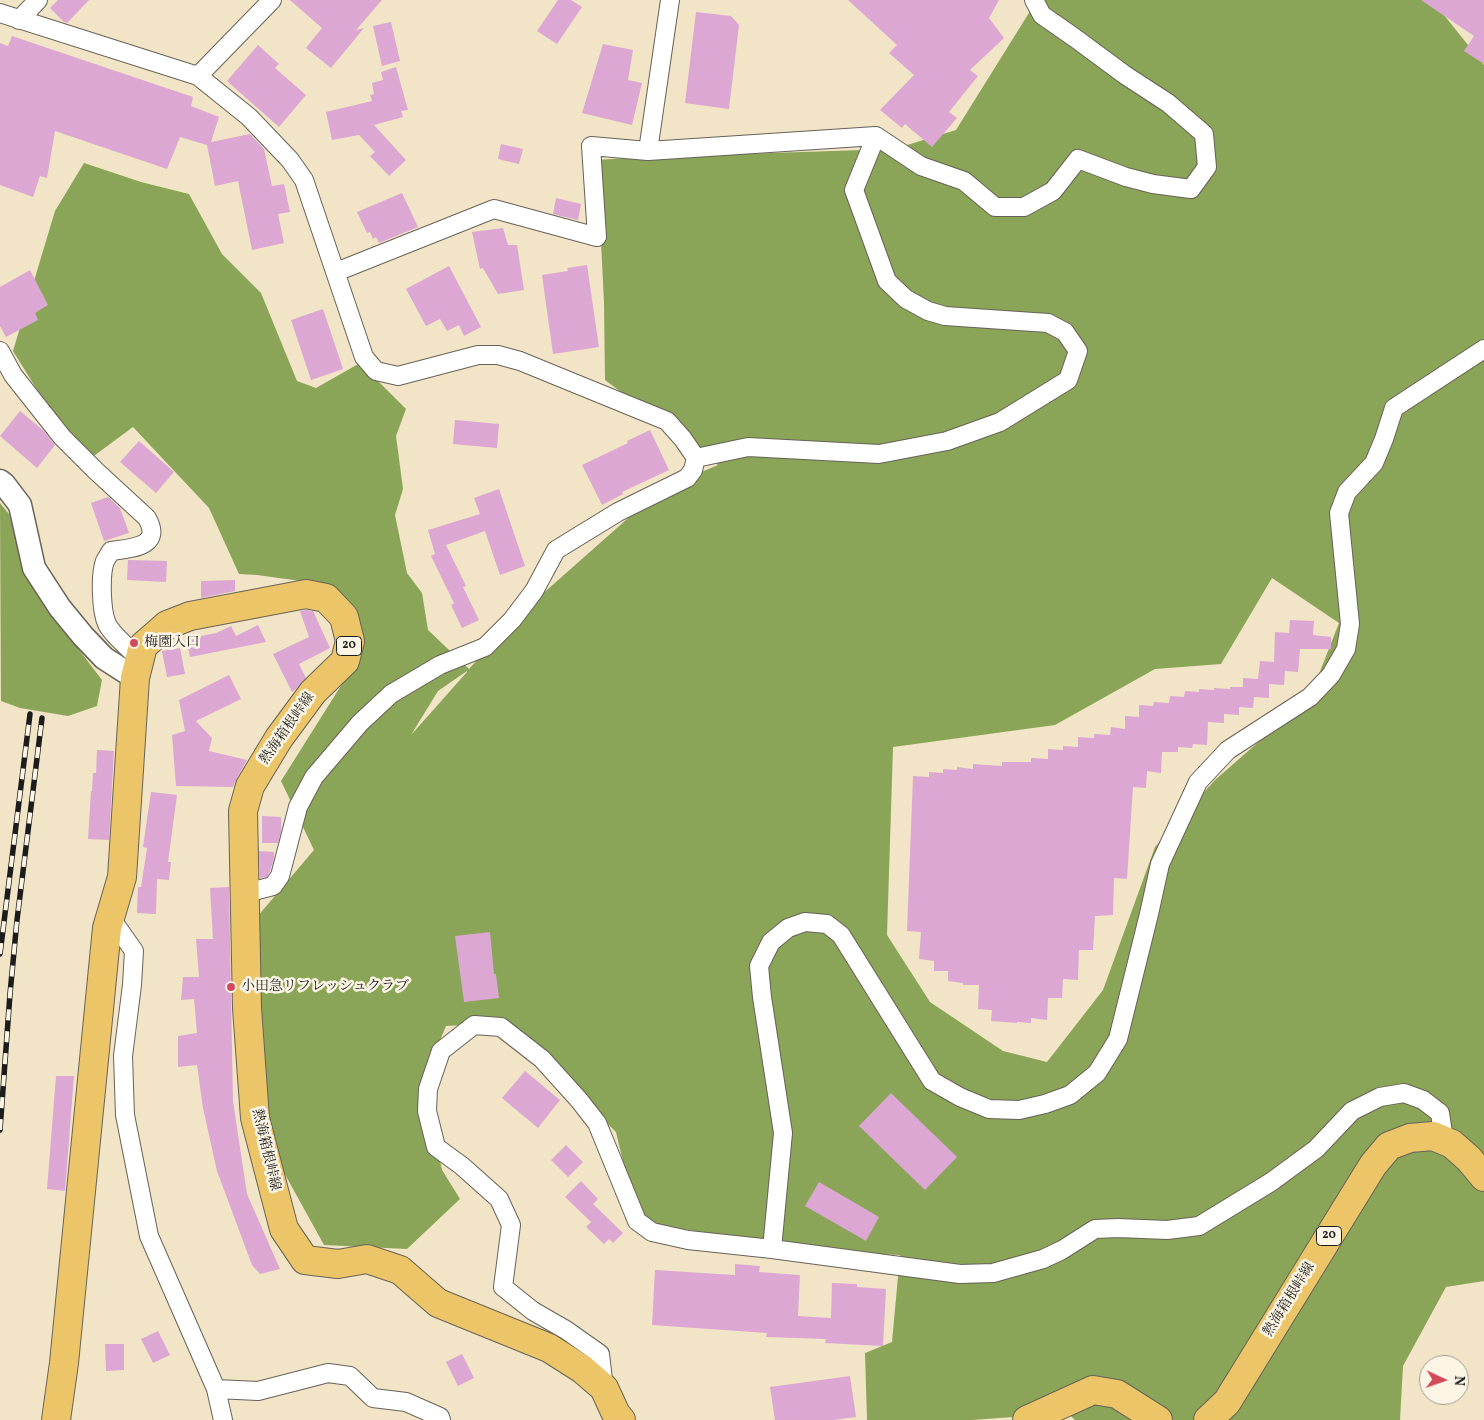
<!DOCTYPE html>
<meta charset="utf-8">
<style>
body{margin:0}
#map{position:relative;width:1484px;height:1420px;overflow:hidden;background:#f2e4c6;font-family:Vollkorn,serif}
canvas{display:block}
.north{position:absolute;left:1419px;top:1355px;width:50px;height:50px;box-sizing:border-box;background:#fcf5e5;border:1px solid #a29e95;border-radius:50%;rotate:93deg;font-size:14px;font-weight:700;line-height:20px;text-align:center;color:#1c1c1c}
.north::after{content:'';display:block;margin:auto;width:18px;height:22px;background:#d1495b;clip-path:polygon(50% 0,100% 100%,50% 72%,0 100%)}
</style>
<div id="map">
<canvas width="1484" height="1420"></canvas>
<div class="north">N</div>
</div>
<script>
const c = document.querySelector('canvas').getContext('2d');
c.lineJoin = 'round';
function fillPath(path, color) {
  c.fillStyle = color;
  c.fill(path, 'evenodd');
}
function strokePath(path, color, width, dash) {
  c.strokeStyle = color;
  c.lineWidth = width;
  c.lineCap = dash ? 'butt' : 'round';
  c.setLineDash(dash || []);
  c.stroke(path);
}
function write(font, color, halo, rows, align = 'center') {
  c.font = font + ' Vollkorn,"Noto Serif JP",serif';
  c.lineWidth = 5;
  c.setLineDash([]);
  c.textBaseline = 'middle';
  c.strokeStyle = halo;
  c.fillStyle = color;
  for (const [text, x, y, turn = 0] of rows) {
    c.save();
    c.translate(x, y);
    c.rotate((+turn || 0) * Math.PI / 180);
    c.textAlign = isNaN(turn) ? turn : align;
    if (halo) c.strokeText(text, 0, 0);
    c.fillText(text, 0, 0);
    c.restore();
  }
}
fillPath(new Path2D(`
 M1037,0H1432L1484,65V1281L1446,1287L1403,1366L1400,1420H1075L1068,1413L972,1420H867L865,1353L892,1342L900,1255C811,1252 724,1236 637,1221L616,1132L502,1023L446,1026L423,1081L442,1170L460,1199L407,1249L324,1245L271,1149L261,1062L257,917L314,850L281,781L349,673L338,611L301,581L257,575L239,574L209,508L133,427L83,464L13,351L55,211L84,163L141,182L189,194L222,254L261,293L297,381L316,388L360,363L406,409L396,436L403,489L395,515L407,573L422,593L428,630L469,669L513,620L661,489L718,465L605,380L604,303L597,160L627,158L653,150L710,155L894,149L956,130ZM1272,578L1339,623L1310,697L1215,780L1155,847L1103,990L1047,1062L1003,1051L930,1002L887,935L893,747L1055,725L1155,669L1221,664ZM467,671V672L411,735L438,691Z
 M0,503L9,514L28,574L70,638L102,680L97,706L68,716L20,708L1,701Z`), '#8aa557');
fillPath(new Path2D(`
 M58,0H89L67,23L64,22L50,8Z
 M290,0H382L356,30L364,28L331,68L306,48L322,28Z
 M558,0H571L582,7L557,44L537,31Z
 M848,0H999L989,18L1004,38L970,70L978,76L949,112L957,118L932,147L905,124L902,128L880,110L914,75L889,53L897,45Z
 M1421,0H1484V64L1464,51L1474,36Z
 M696,12L731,16L739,25L729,109L685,103Z
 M391,22L400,61L382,66L373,26Z
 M12,36L193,97L191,106L219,117L211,142L250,134L264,149L272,186L284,184L290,212L278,214L284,243L252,250L238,181L215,186L207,145L180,137L167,169L55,131L47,178L40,176L33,197L0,185V43L8,46Z
 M603,44L633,50L628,80L642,83L632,125L582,113Z
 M258,45L279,64L275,68L306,95L279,127L227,81Z
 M396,67L408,110L401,111L403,117L374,125L406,160L389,176L370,156L375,152L359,135L332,140L326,112L372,101L370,95L374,94L372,83L383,80L381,72Z
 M501,144L523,149L519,164L498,159Z
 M402,193L418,227L379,243L376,237L373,239L370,232L367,233L357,212Z
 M556,198L581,204L578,220L553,214Z
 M503,228L508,245H517L524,290L498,294L483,268L480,269L472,232Z
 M587,265L599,347L553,354L542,275L568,271L567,268Z
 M449,266L481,327L464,336L459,325L447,331L440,319L426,326L406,289Z
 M30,270L48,305L35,313L38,320L6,337L0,326V287Z
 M323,309L343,369L311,380L291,320Z
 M20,411L44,431L55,445L37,468L0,436Z
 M455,420L499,424L497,448L453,444Z
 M650,430L669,470L622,492L623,494L602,505L582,465L628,443L627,441Z
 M139,441L174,472L156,493L120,462Z
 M499,489L525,566L500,575L485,531L446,545L466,586L463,587L479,620L462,628L451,605L454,603L431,556L435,554L428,530L480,514L474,498Z
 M108,497L120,508L129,533L104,541L91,503Z
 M128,560L167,561L166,582L127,580Z
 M235,580V591L201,598V581Z
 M306,610L313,611L330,648L299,664L306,678L295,690L292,692L273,654L309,637L300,611Z
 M1290,620L1314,621L1313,635L1331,637V649H1300L1298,672L1285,671L1284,685L1269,684V698L1254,697L1253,708L1239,707V715L1224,714V723L1208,722L1207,745L1193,744L1192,748L1178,747V752H1162L1161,773L1147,771L1146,788L1133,787L1127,879L1114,878L1113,915L1095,916L1093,950H1079L1078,980L1063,979L1062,998H1048L1047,1020L1031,1018V1023L1017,1022V1023L991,1021L992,1010L978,1009L979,985H963V983L948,981V971H934V961L919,959L921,932L907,931L913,776L929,777V772L943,773V769L957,770V767L973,769V764L1002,766V762H1031V758L1048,759V749L1063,750V746L1078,747V737L1094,738V734L1110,735L1111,727L1125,729V716L1139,717V705L1153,706L1154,702L1169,703L1170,696L1184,697L1185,691L1199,692V689L1214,690V688L1230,689V687H1243V678L1258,679L1260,661L1274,662L1275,632L1289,633Z
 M258,625L266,642L190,657L186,639L216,633L231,626L236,636Z
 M180,648L185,674L167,677L162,651Z
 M229,675L241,699L196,721L212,738L209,751L247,760L237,778L233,787L176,786L172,735L185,731L179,700Z
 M97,750L114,751L109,840L88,839L91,791H92L93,773H96Z
 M151,792L177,795L168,862H171L169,880L157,879L156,914L137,913L138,887H141L147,848L143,847Z
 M262,816L281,817V832L278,843H262Z
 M259,851L274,852V858L270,871L267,877L260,878Z
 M229,887L233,1101L247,1194L280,1269L260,1274L252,1265L217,1171L203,1108L197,1065L178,1067V1036L197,1033L194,999L181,1000L183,977H199L196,939H213L210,888Z
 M490,932L494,974H496L499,998L464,1002L455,936Z
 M525,1071L560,1100L538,1128L502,1098Z
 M56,1076H74L65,1191L47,1189Z
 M891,1093L957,1157L925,1190L859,1126Z
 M566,1145L583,1162L568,1177L551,1160Z
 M581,1181L598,1199L593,1204L623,1233L613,1243L609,1239L604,1244L586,1227L591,1222L565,1197Z
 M819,1182L879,1217L866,1241L805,1206Z
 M735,1264L760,1266L759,1272L800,1275L798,1316L831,1318L832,1283L857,1284V1287L886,1289L883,1346L825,1343L826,1339L766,1337L767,1333L652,1325L655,1270L735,1275Z
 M158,1331L170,1355L153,1363L141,1339Z
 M105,1344H124V1370L106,1371Z
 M462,1354L474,1378L458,1386L446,1362Z
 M850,1376L856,1417L833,1420H775L770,1387Z`), '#dca7d3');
const minor = new Path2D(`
 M0,13L198,76L249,117L290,160L304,180L364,357L376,371L398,376L478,355H498L520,361L667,421L683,439L696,458L693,470L687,478L618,512L556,550L534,591L512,620L485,647L440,665L391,694L360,723L314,777L298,807L280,876L273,886L246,893
 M19,20L38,0
 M198,76L272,0
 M648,151L670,0
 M336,272L494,209L597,237L591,146L648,151L876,136L921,166L964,181L995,207H1024L1053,191L1078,159L1126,177L1153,184L1191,189L1207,167L1204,134L1168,103L1125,75L1075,38L1042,15L1034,0
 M0,351L13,375L62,437L96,471L147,518C163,547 132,548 111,551C109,554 107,558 105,561C100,574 101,611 107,624C113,636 130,649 140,659
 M696,458L748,447L879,454L947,441L1000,422L1068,380L1078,351L1065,332L1048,323L945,316L928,311L906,299L887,281L854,190L876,136
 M110,917L134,951L132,985L123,1056L125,1115L149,1236L216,1389L258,1391L328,1373L350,1376L373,1398L406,1402L440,1417L441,1420
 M772,1249L783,1133L762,997L759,966L771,942L788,928L805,922L827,924L841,935L932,1081L960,1097L989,1109L1019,1110L1045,1104L1070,1095L1097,1073L1118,1039L1149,914L1160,864L1198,782L1228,750L1310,697L1331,675L1346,649L1350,624L1339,513L1347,492L1374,463L1384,439L1394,408L1484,349
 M604,1388L600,1354L566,1330L533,1311L503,1287L511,1225L499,1199L462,1166L436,1147L427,1111L428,1089L441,1051L474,1025L501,1027L542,1059L579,1100L597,1123L637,1221L652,1232L688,1240L772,1249L960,1274L993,1273L1043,1259L1062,1250L1095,1229L1118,1228L1167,1230L1199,1226L1271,1182L1316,1149L1352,1111L1380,1097L1404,1093L1423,1100L1440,1113L1444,1140
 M216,1389L223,1420`);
const tertiary = new Path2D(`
 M0,481L4,484L20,505L34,568L60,608L83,636L104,658L135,678`);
const primary = new Path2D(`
 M56,1420L64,1363L107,928L122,877L135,678L143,646L167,625L190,616L306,594L326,598L344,617L350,641L345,661L313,692L279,738L250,786L243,811L247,1008L255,1118L284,1229L305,1260L338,1264L367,1259L400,1270L438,1303L549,1348L582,1369L604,1388L616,1414L621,1420
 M1027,1420L1093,1390L1117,1394L1158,1420
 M1208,1420L1227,1402L1373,1165L1389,1146L1410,1138L1433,1136L1452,1144L1469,1159L1484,1177`);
strokePath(minor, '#676258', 20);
strokePath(tertiary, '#676258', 25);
strokePath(primary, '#676258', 30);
strokePath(minor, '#fff', 18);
strokePath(tertiary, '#fff', 22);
strokePath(primary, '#ecc569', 28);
const rail = new Path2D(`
 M0,954L30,714
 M0,1130L10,994L17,920L42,718`);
strokePath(rail, '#1c1c1c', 5.5);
strokePath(rail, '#fcf5e5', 4, [11]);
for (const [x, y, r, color] of [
 [134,643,5,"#d1495b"],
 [231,987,5,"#d1495b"]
]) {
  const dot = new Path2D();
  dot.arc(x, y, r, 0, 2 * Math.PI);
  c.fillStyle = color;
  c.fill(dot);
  strokePath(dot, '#fcf5e5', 2);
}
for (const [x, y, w] of [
 [349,646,25],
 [1329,1236,25]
]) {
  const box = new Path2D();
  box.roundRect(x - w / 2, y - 9.5, w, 19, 4);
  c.fillStyle = '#fcf5e5';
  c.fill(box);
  strokePath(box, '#1c1c1c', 1);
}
write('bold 12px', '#1c1c1c', null, [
 ["20",349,646],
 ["20",1329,1236]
]);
write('14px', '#1c1c1c', '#fcf5e5', [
 ["梅園入口",144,643],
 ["小田急リフレッシュクラブ",241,987]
], 'left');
write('14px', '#1c1c1c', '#fcf5e5', [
 ["熱海箱根峠線",288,729,-55],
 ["熱海箱根峠線",265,1150,77],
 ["熱海箱根峠線",1290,1300,-58]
]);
</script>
